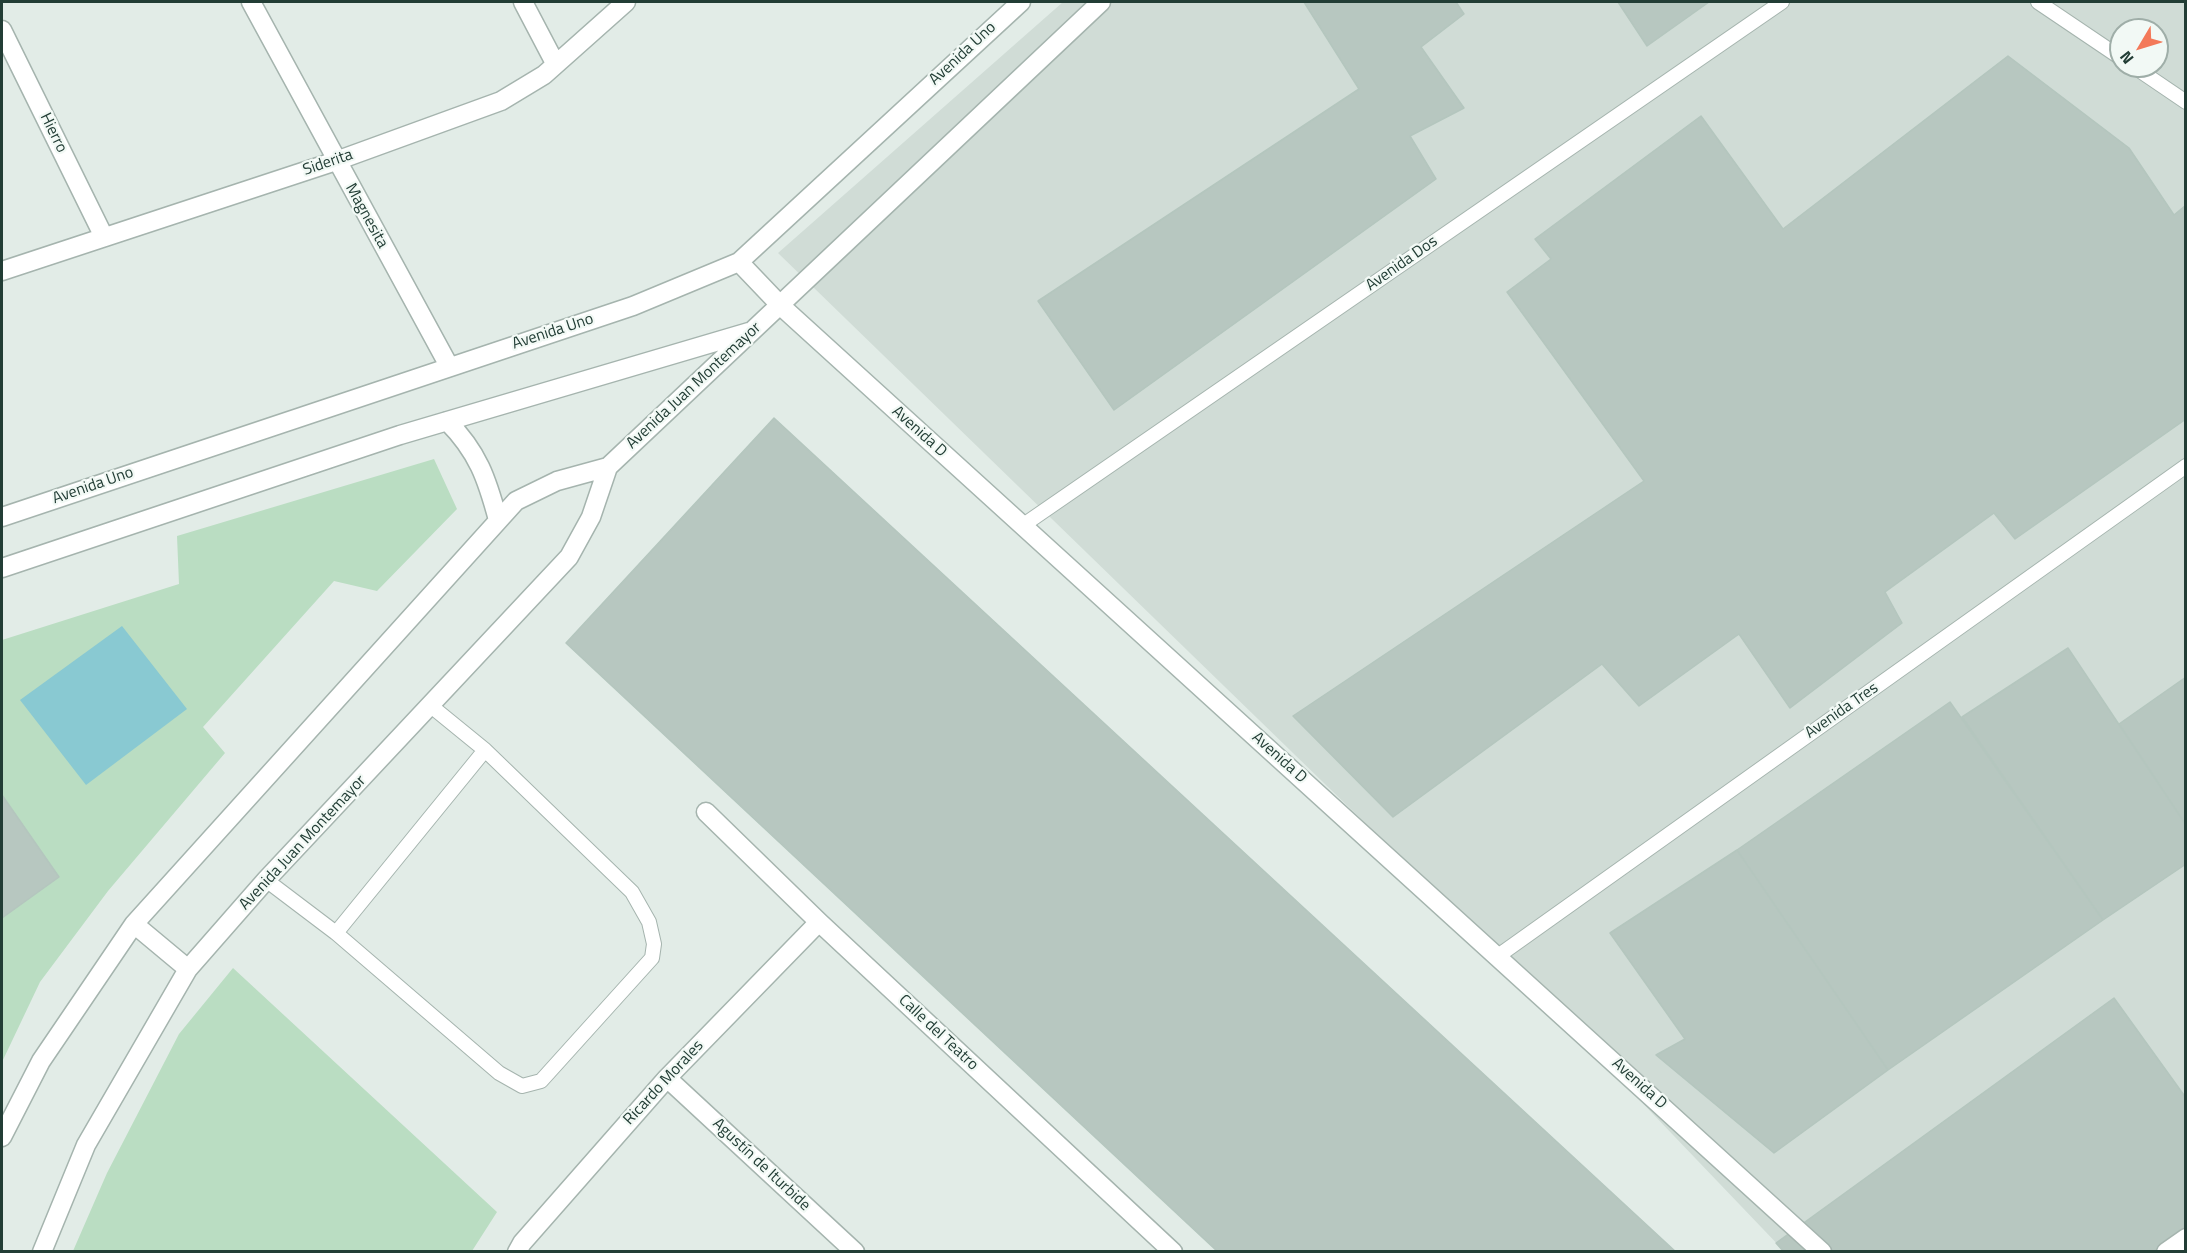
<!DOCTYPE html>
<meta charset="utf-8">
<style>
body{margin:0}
#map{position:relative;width:2187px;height:1253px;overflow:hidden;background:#e2ece7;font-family:"Titillium Web",sans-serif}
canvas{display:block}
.frame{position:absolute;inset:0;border:3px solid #223d35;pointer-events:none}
.north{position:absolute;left:2109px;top:18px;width:60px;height:60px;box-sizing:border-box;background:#f2f9f5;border:2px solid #9faea8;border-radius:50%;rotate:232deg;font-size:16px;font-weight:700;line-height:24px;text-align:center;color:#223d35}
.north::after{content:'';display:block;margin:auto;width:21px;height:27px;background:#f37959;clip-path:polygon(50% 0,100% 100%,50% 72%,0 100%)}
</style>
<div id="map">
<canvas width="2187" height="1253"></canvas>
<div class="frame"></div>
<div class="north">N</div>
</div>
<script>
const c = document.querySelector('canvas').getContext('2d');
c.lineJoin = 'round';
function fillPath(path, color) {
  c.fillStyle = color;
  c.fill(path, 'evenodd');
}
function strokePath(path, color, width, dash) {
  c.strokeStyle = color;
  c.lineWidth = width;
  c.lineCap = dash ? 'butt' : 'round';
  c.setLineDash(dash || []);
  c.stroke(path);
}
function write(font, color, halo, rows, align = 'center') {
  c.font = font + ' "Titillium Web",sans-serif';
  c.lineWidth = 4.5;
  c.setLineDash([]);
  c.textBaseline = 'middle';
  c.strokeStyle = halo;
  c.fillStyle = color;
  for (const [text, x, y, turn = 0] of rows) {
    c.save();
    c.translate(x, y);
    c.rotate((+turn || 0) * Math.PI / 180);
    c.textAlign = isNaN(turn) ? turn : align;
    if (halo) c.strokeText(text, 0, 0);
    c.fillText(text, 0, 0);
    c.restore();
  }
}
fillPath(new Path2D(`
 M1063,2H2185V1251H1784L1499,953L778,253ZM2121,30H2157V66H2121Z`), '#d0dcd6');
fillPath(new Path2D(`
 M434,459L457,509L377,591L334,581L203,727L225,753L108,891L40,982L2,1062V640L179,584L177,536Z
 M233,968L497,1212L472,1251H73L107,1173L179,1034Z`), '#baddc2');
fillPath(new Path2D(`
 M122,626L187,709L86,785L20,700Z`), '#89c9d2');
const building = new Path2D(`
 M1304,2H1456L1464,14L1421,47L1464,108L1410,136L1436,179L1114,410L1038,301L1359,89Z
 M1618,2H1709L1647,46Z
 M2008,56L2129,148L2174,215L2186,205V419L2015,539L1994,513L1885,592L1902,623L1790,708L1739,634L1639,706L1602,664L1393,817L1293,716L1644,481L1507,292L1551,259L1535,239L1701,116L1783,229Z
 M774,418L1676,1252H1218L566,643Z
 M2068,648L2186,825V864L2103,920L1962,717Z
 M2186,677V825L2119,724Z
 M1950,702L2103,920L1888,1070L1737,850Z
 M2,795L59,877L2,918Z
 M1737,850L1888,1070L1774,1153L1656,1055L1685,1039L1610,933Z
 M2114,998L2186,1098V1252H1784L1776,1243Z`);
fillPath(building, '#b7c7c0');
strokePath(building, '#b4c6be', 1.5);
const service = new Path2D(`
 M2038,2L2121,58
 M2133,66L2186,102
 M1022,526L1782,2
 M431,706L485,750
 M266,880L336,933L499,1073L522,1086L541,1081L652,958L654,944L649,922L632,892L485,750L336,933
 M1498,956L2186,466`);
const minor = new Path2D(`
 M251,2L449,366
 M523,2L555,63
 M2,30L104,237
 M739,262L781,306L1822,1252
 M2,271L336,161L501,101L544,75L626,2
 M2,517L633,306L739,262L1021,2
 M706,812L819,922L1173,1252
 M667,1078L855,1252
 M517,1252L522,1243L667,1078L819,922`);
const tertiary = new Path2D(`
 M447,421C478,452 487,479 498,520
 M2,568L400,435L749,332
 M134,924L188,969
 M2,1137L41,1061L134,924L516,501L557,481L608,467L1101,2
 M42,1252L86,1145L188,969L266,880L569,557L591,517L608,467
 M2166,1252L2186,1238`);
strokePath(service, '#a5b4ae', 16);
strokePath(minor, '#a5b4ae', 21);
strokePath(tertiary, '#a5b4ae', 21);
strokePath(service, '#fff', 14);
strokePath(minor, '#fff', 18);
strokePath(tertiary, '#fff', 18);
write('16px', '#223d35', '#f2f9f5', [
 ["Avenida Uno",963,54,-43],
 ["Hierro",53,133,64],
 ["Siderita",328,163,-19],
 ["Magnesita",366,216,61],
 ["Avenida Dos",1402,264,-35],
 ["Avenida Uno",553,332,-18],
 ["Avenida Juan Montemayor",694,386,-43],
 ["Avenida D",919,432,42],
 ["Avenida Uno",93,486,-19],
 ["Avenida Tres",1842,711,-35],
 ["Avenida D",1279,758,42],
 ["Avenida Juan Montemayor",303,843,-47],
 ["Calle del Teatro",938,1033,43],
 ["Ricardo Morales",664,1083,-47],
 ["Avenida D",1639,1084,42],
 ["Agustín de Iturbide",761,1165,43]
]);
</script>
